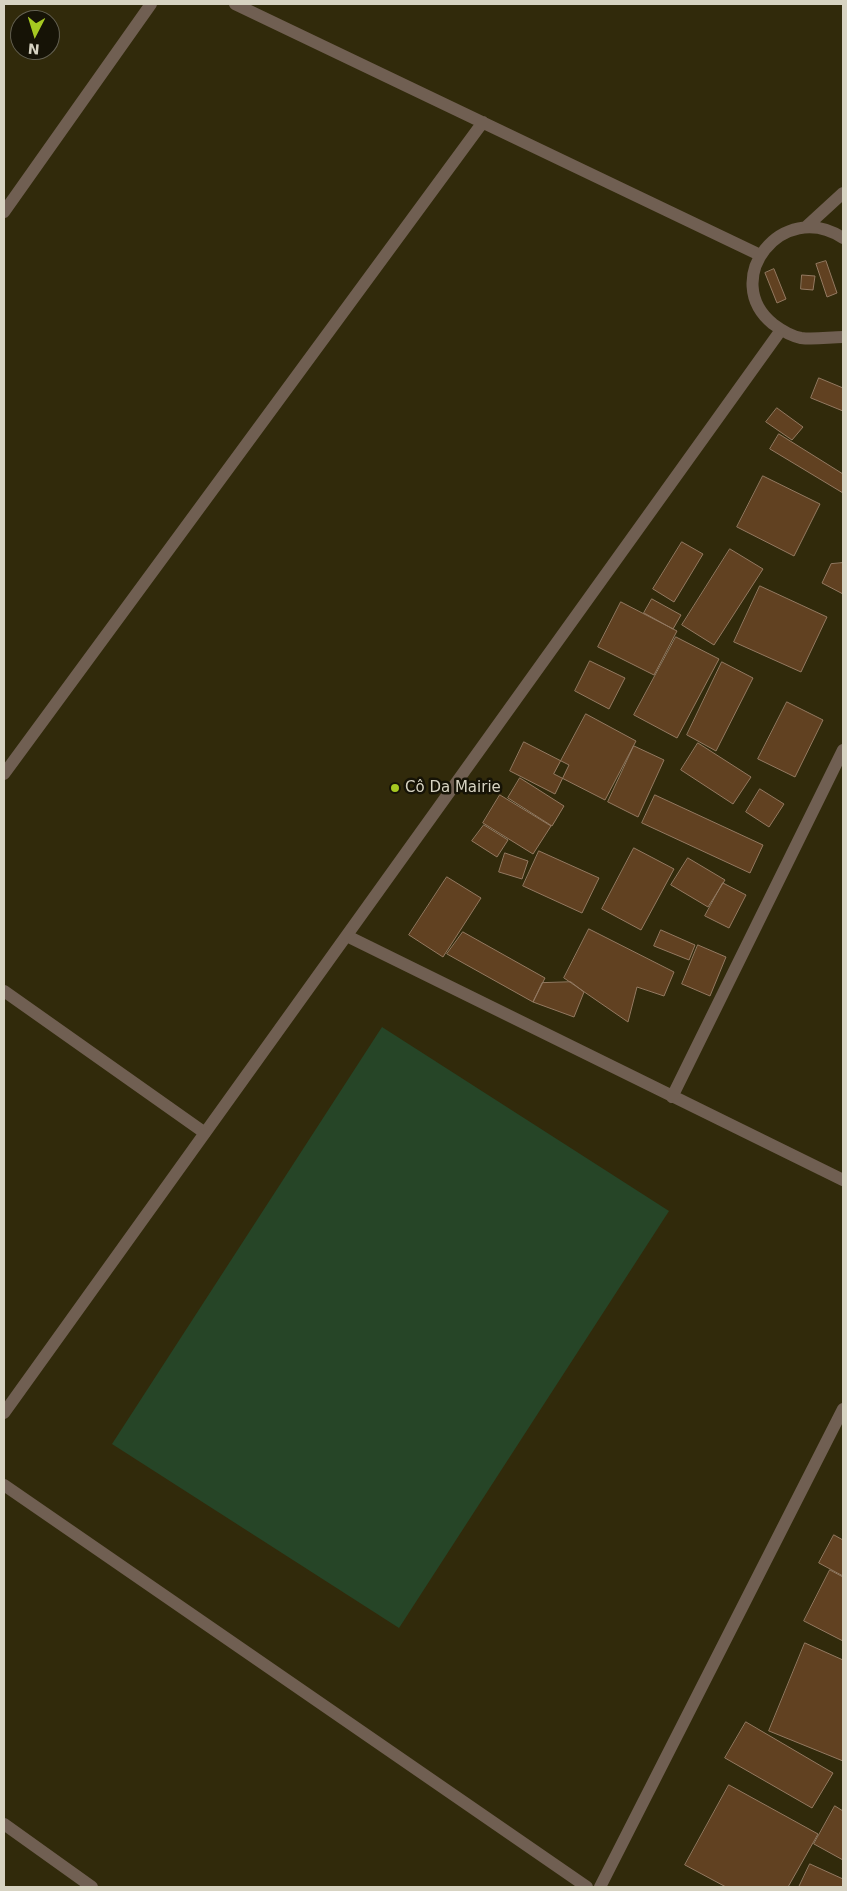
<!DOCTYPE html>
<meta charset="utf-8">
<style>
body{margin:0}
#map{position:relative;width:847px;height:1891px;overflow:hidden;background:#312a0b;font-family:"DejaVu Sans",sans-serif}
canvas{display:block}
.frame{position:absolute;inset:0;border:5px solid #d7d3c2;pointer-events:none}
.north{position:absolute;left:10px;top:10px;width:50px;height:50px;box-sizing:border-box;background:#161306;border:1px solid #636051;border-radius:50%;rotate:185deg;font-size:14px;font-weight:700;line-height:20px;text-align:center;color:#d7d3c2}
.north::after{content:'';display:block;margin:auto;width:18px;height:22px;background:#a6c821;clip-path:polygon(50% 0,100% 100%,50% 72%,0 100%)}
</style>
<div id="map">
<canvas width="847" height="1891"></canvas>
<div class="frame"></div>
<div class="north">N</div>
</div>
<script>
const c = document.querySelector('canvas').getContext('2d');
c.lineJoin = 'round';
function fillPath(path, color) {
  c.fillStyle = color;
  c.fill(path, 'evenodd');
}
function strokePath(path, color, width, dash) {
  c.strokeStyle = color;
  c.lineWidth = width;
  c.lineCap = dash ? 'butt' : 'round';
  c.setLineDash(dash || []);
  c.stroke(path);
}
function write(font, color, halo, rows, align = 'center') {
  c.font = font + ' "DejaVu Sans",sans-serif';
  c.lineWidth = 5;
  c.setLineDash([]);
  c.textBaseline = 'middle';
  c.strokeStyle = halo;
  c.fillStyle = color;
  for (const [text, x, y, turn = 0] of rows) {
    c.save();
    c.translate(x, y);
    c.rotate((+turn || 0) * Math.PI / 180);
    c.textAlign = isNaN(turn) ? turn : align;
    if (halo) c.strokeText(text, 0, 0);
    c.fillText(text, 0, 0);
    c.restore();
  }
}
fillPath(new Path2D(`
 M382,1027L669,1211L399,1628L112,1444Z`), '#264527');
const building = new Path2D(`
 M826,261L837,293L827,297L816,264Z
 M774,269L786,299L777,303L765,273Z
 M802,275L815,276L813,290L801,289Z
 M819,378L843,388V411L811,398Z
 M777,408L803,427L792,440L766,422Z
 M779,434L843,474V493L770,449Z
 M763,476L820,504L794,556L737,527Z
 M682,542L703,554L674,602L653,589Z
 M730,549L763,569L714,645L682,625Z
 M843,563V594L822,583L831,564Z
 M760,586L827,617L801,672L734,642Z
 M652,599L681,615L673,629L644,613Z
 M621,602L677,631L654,675L598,647Z
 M676,637L719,659L677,738L634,715Z
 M590,661L625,678L609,709L575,691Z
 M722,662L753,678L716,751L687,735Z
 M787,702L823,720L795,777L758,759Z
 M586,714L636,741L605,800L554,774Z
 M524,742L569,765L555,794L510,771Z
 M698,743L751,777L733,804L681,770Z
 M634,746L664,760L638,817L608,802Z
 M520,778L564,806L552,826L508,798Z
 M760,789L784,804L769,827L746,812Z
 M500,795L551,826L533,854L483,823Z
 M655,795L763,845L750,873L642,823Z
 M484,825L508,840L497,857L472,841Z
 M634,848L674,869L641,930L602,909Z
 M539,851L599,878L582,913L523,886Z
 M505,853L528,861L522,879L499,872Z
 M688,858L725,880L708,907L671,885Z
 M447,877L481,898L443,957L409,935Z
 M723,883L746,895L729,928L705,916Z
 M589,929L674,972L664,996L637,987L628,1022L564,978Z
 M661,930L695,945L689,960L654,946Z
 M463,932L545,978L533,1002L447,954Z
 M698,945L726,957L710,996L682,984Z
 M571,982L584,992L574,1017L533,1002L542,983Z
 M834,1535L843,1540V1576L819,1563Z
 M830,1570L843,1577V1641L804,1621Z
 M805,1643L843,1660V1761L769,1731Z
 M746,1722L833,1773L812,1808L725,1758Z
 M729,1785L818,1834L788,1887H726L685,1865Z
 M835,1806L843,1811V1860L814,1844Z
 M810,1864L843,1879V1887H799Z`);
fillPath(building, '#614121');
strokePath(building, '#937961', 1);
strokePath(new Path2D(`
 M235,4L760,255
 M4,212L151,4
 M807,226L843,193
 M843,238C782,198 719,280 773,324C781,330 791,336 801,338C814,340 830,337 843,337
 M4,774L483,122
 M347,936L843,1180
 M4,991L205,1133
 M672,1097L843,750
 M4,1413L781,330
 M4,1485L587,1887
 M4,1824L92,1887
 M600,1887L843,1409`), '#705f52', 12);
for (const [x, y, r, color] of [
 [395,788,5,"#a6c821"]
]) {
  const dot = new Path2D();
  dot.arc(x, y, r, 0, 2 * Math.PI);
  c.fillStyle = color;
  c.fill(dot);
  strokePath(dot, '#161306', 2);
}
write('15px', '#d7d3c2', '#161306', [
 ["Cô Da Mairie",405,788]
], 'left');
</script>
